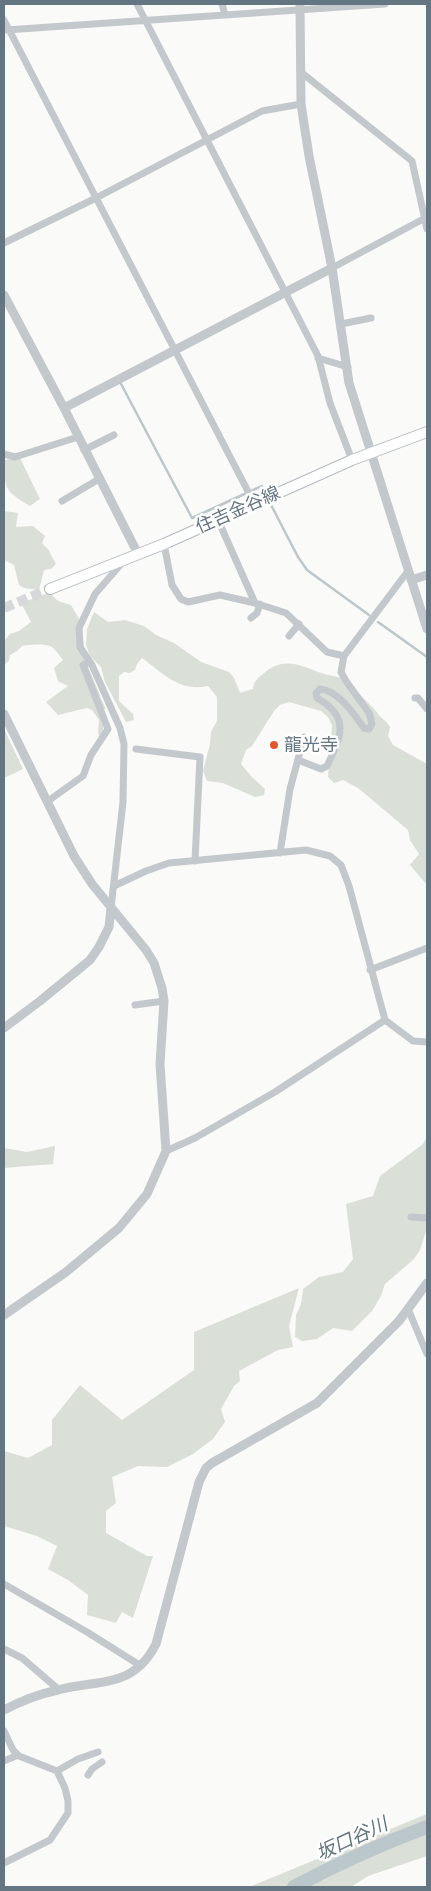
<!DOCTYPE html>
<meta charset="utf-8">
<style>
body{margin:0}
#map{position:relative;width:431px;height:1891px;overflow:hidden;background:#fafaf8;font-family:"Golos Text",sans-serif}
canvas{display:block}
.frame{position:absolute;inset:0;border:5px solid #657683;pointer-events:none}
</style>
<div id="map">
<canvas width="431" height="1891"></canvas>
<div class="frame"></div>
</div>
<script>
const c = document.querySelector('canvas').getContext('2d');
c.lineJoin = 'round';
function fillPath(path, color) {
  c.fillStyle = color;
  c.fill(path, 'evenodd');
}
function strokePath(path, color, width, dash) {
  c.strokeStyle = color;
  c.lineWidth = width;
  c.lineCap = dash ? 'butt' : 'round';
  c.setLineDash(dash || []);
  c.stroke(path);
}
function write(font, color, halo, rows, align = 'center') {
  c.font = font + ' "Golos Text","Noto Sans JP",sans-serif';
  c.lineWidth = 5;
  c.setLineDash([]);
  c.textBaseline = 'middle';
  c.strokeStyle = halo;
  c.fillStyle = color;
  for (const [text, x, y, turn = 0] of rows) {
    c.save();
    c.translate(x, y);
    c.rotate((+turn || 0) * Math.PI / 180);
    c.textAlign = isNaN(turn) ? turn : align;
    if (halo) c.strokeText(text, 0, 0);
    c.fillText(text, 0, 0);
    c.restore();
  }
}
fillPath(new Path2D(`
 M20,458L40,499L30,506C5,491 4,489 4,460Z
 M4,511L18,513L16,527L33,526L45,536L42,543L48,549L56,564L51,569L44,570L39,590L24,588L19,585L14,565L4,560Z
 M51,592C55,602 62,602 71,605L82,624L85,659L106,710L101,708C103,718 106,729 100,737L98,733L99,720L92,710L87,708L58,715L46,702L68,686L58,681L54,668L63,660C60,656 55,649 52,647C45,643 28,645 22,646L17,651L10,655L9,661L5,664L4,662V641L10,634L19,631L31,622L21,603Z
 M94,612L108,622L125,620L144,626L156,635L174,643L201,662L229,672L234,678L240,693L253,689C254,681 257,679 263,674C285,655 301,666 324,674C331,676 339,676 346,681C356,690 366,701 376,711C380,718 386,720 390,727L388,736L393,745L427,764V885L410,865L419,854L410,840L408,830L358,788L343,780L334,783L328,777L332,725L328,717L321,711L289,702L280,705L274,711L252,746L246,750L241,764L252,777L265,789L264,795L255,797L223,783L207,781L203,771L210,744L211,732L217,721V697L208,686C179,692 164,674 142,658L137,664L135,670L130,673L124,672L119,676V701L133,714L134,720L126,722L105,682L101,667L90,656L86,645L87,629Z
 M4,729L23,769L4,778Z
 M427,1137V1228L420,1250L414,1259L385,1284L381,1296L372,1311L352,1331L333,1328L317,1339L302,1341L295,1337L296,1315L301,1304L303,1289L319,1277L343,1272L353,1259L346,1204L373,1196L380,1176L423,1144Z
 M55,1146L53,1164L4,1168V1148L27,1152Z
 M299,1288L289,1326L293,1347L278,1350L239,1371L240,1381L234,1386L221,1409L225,1422L213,1439L193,1454L167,1467L138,1466L112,1477L116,1503L106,1511V1533L147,1556H153L133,1618L122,1612L116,1623L87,1615L88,1595L68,1580L48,1569L57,1546L37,1536L4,1526V1451L28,1458L52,1445V1420L80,1385L122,1420L194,1370V1332Z
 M427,1814V1856L368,1876L351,1887H249Z`), '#dadfd7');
strokePath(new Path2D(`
 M120,382L192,518L262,486L267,496
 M269,501L298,557L307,570L369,615
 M378,622L427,657`), '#bbc7cb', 2.5);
strokePath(new Path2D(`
 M294,1887C337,1864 381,1844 427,1827`), '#bbc7cb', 14);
strokePath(new Path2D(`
 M4,608L50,589`), '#d5d9db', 10, [10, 5]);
const secondary = new Path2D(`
 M50,589L164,544L352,460L427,432`);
strokePath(secondary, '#b3babf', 12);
strokePath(new Path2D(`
 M137,4L318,356L330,403L352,460
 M222,4L225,15
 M4,20L254,503
 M6,30L385,4
 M302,73L412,161L427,229
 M4,243L96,198L262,111L301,104
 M332,268L427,217
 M341,324L371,318
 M318,358L348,367
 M84,450L114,435
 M4,454L15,457L78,437
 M62,501L99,479
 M218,520L255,603
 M164,544L172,585L181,599L188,602L220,595L255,603L286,613L327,652L344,656L408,571
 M251,618L257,613L260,604
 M289,636L299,624
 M415,698H418L427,709
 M323,744L336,747
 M136,749L200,757L195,861
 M298,760L321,769L327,766C341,737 351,717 317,698L316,693L320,689C339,691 353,713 364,728L369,729L372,724L369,713L346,681L341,672L344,656
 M48,801L83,776L91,755L108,729L83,665L90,662
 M280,853L290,789L304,737
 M114,886L146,871L169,863L306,850L330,856L341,865L349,886L385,1020L413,1041L427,1042
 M111,908L123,802L124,744L120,728L92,665L80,647L79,628L95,594L122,563
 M370,970L427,948
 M135,1005L164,1001
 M166,1151L195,1138L275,1092L385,1020
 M411,1217L427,1218
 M408,1309L427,1354
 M4,1584L87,1632L141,1666
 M4,1649L22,1658L58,1689
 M4,1731L13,1750L19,1756L57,1771L65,1788L68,1801V1813L50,1840L4,1863
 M4,1761L18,1755
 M57,1771L78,1759L98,1752
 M88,1775L92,1769L102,1762`), '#c3c8cc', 7);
strokePath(new Path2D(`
 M300,4L301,104L309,156L332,268L349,383L427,629
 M4,295L64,408L138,554
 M64,408L332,268
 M411,580L427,575
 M4,714L74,856L92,884L146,950L154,963L162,988L164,1001L160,1064L166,1151L147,1194L119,1228L66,1272L4,1315
 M4,1028L40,1001L90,960L99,947L109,927L111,908
 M4,1710C21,1701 39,1694 58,1690C99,1679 133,1689 156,1644L199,1482L206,1468L212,1463L317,1403L399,1321L427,1283`), '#c3c8cc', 9);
strokePath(secondary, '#fff', 10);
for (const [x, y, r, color] of [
 [274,745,5,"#e4572e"]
]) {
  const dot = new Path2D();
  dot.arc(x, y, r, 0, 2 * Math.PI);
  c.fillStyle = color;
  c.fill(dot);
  strokePath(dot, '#fff', 2);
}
write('18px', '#657683', '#fff', [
 ["住吉金谷線",238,510,-24]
]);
write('18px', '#657683', '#fff', [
 ["龍光寺",284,745]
], 'left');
write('italic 19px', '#60757c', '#fff', [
 ["坂口谷川",352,1839,-25]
]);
</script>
